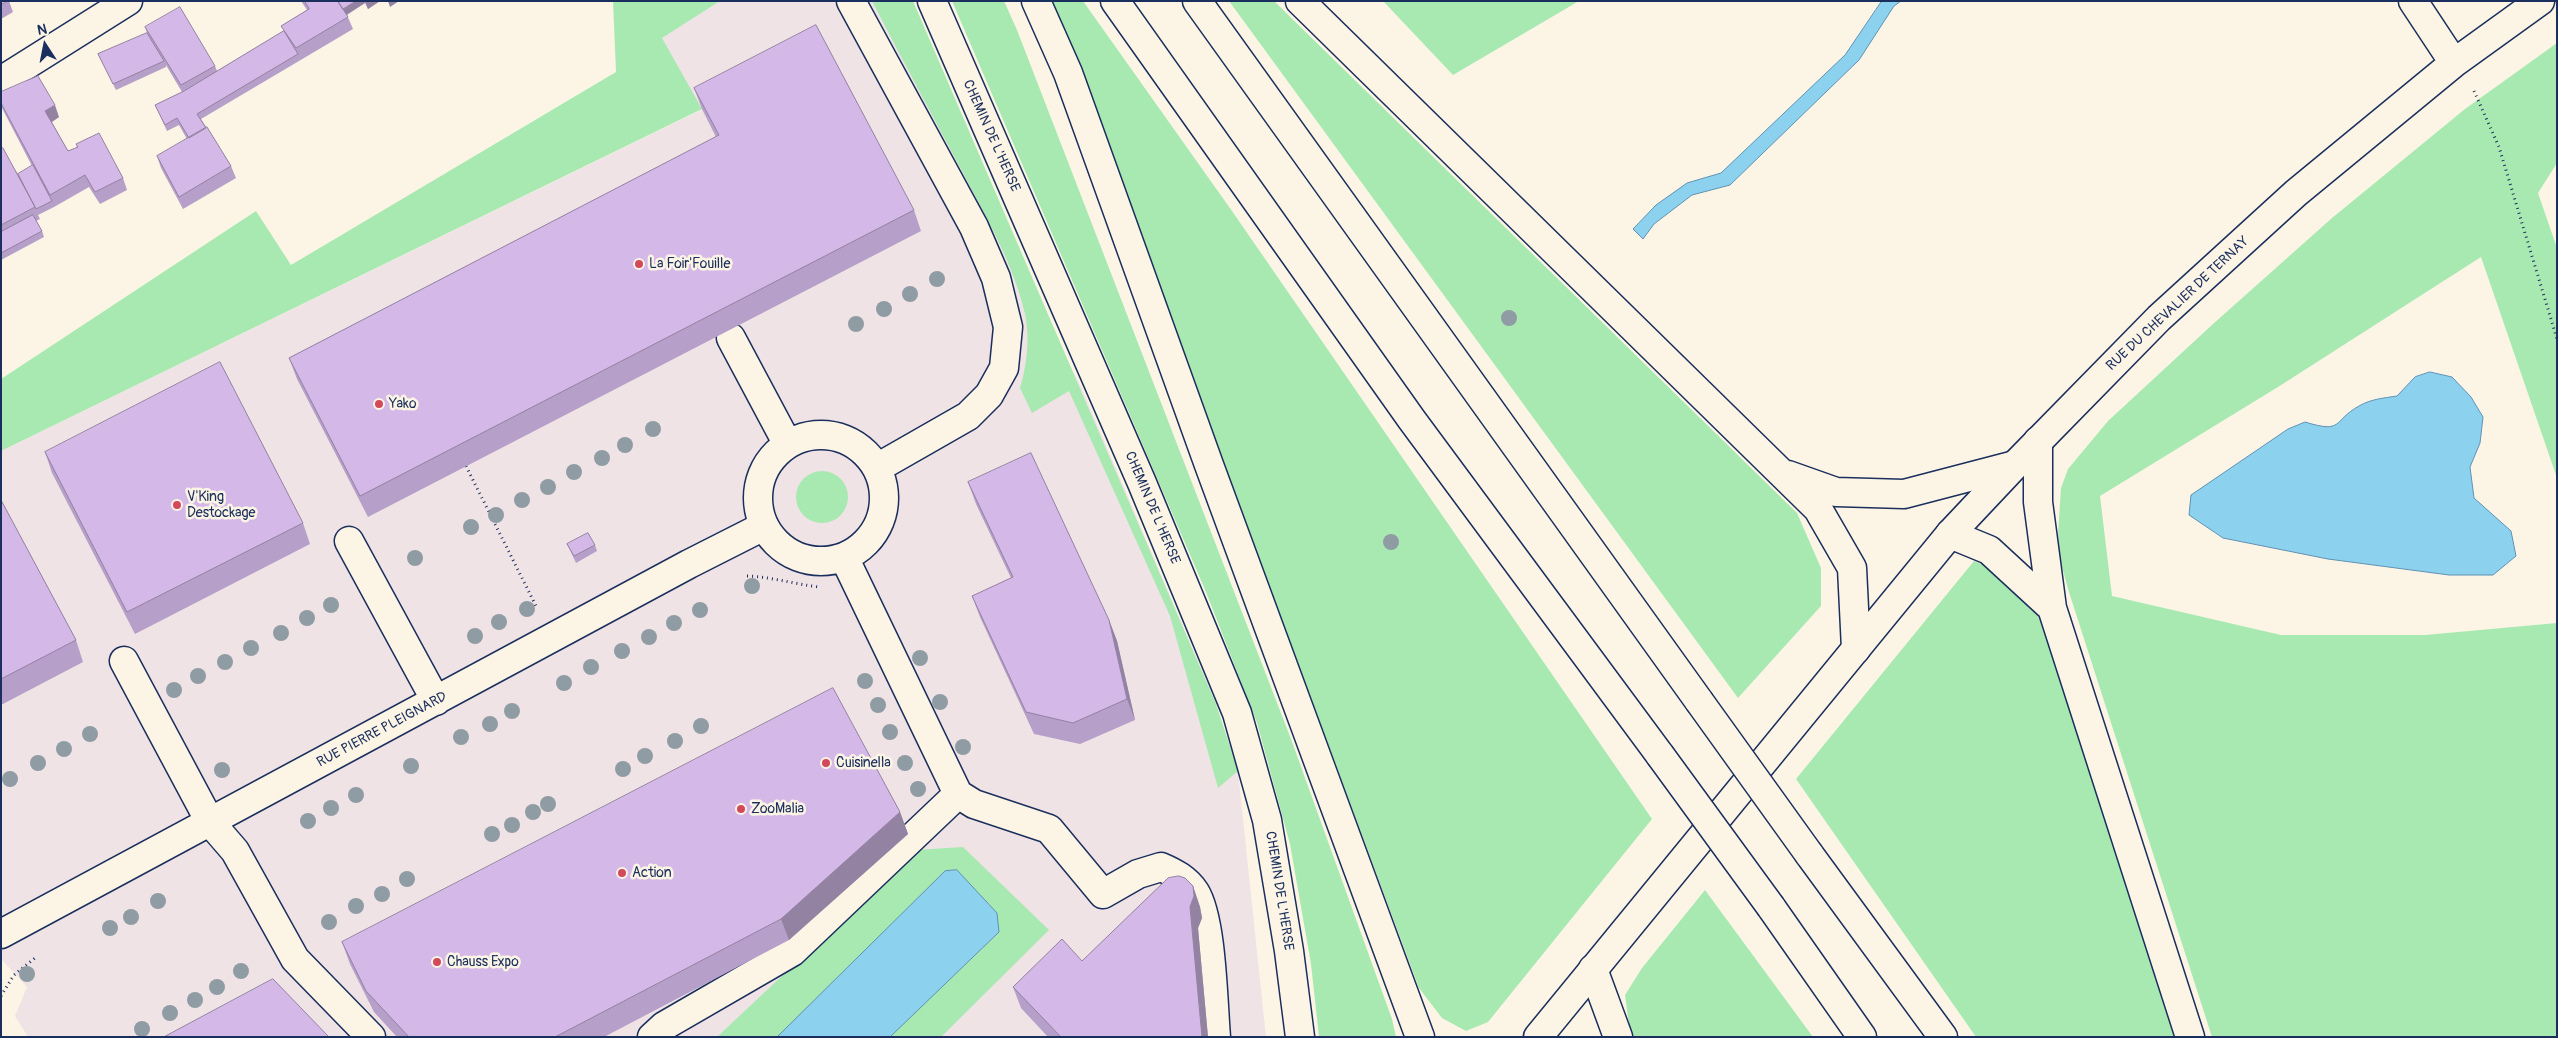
<!DOCTYPE html>
<style>
body{margin:0}
#map{position:relative;width:2558px;height:1038px;overflow:hidden;background:#fcf5e5;font-family:Pangolin,sans-serif}
canvas{display:block}
.frame{position:absolute;inset:0;border:2px solid #1b2f5e;pointer-events:none}
.north{position:absolute;left:20px;top:20px;width:50px;height:50px;-webkit-text-stroke:4px #fcf5e5;paint-order:stroke;rotate:349deg;font-size:14px;font-weight:700;line-height:20px;text-align:center;color:#1b2f5e}
.north::after{content:'';display:block;margin:auto;width:18px;height:22px;background:#1b2f5e;clip-path:polygon(50% 0,100% 100%,50% 72%,0 100%)}
</style>
<div id="map">
<canvas width="2558" height="1038"></canvas>
<div class="frame"></div>
<div class="north">N</div>
</div>
<script>
const c = document.querySelector('canvas').getContext('2d');
c.lineJoin = 'round';
function fillPath(path, color) {
  c.fillStyle = color;
  c.fill(path, 'evenodd');
}
function strokePath(path, color, width, dash) {
  c.strokeStyle = color;
  c.lineWidth = width;
  c.lineCap = dash ? 'butt' : 'round';
  c.setLineDash(dash || []);
  c.stroke(path);
}
function write(font, color, halo, rows, align = 'center') {
  c.font = font + ' Pangolin,sans-serif';
  c.lineWidth = 5;
  c.setLineDash([]);
  c.textBaseline = 'middle';
  c.strokeStyle = halo;
  c.fillStyle = color;
  for (const [text, x, y, turn = 0] of rows) {
    c.save();
    c.translate(x, y);
    c.rotate((+turn || 0) * Math.PI / 180);
    c.textAlign = isNaN(turn) ? turn : align;
    if (halo) c.strokeText(text, 0, 0);
    c.fillText(text, 0, 0);
    c.restore();
  }
}
fillPath(new Path2D(`
 M720,1H873L1081,386L1216,704L1238,771L1266,1037H28L15,1016L27,987L1,959V451L701,110L661,38Z`), '#f0e3e6');
fillPath(new Path2D(`
 M613,1H720L662,38L702,109L1,451V379L256,211L291,265L616,72Z
 M872,1H913L1216,704L1238,771L1218,788L1170,616L1069,391L1032,413L1020,388C1027,365 1030,338 1025,314C1014,265 987,219 964,175C933,117 902,59 872,1Z
 M952,1H1004L1017,30L1291,739L1392,1019L1396,1037H1319L1311,964L1290,844L1257,723L1206,592Z
 M1046,1H1083L1232,211L1652,819L1488,1022L1466,1031L1442,1018L1419,988L1090,104Z
 M1229,1H1274L1797,513L1821,568V606L1738,698Z
 M1383,1H1579L1453,75Z
 M2557,43V163L2538,193L2557,248V478L2481,257L2278,387L2100,496L2112,596L2281,635H2425L2557,623V1037H2212L2068,589L2060,559L2058,534L2061,488L2068,469L2108,421L2213,324L2332,218L2465,109Z
 M796 497a26 26 0 1 1 52 0a26 26 0 1 1-52 0Z
 M1974,561L2004,573L2029,598L2050,640L2178,1037H1976L1796,779Z
 M963,847L1049,930L941,1037H717L916,850Z
 M1705,890L1813,1037H1633L1630,1032L1625,995L1642,968Z`), '#a8e9b2');
const water = new Path2D(`
 M1882,1H1901L1894,6L1859,60L1730,185L1692,195L1654,224L1643,239L1633,229L1656,205L1687,183L1721,173L1845,55Z
 M2430,372L2452,377L2471,397L2483,417L2480,443L2470,467L2474,498L2511,531L2516,556L2493,575H2449L2328,559L2223,538L2189,515L2191,495L2288,429L2305,422C2344,434 2332,421 2359,406C2371,399 2384,398 2397,396L2415,377Z
 M957,870L997,913L999,932L890,1037H777L945,871Z`);
fillPath(water, '#8cd2ee');
strokePath(water, '#5f91b4', 1);
const minor = new Path2D(`
 M851,1L974,227L996,278L1008,327L1004,368L989,395L968,416L877,468
 M932,1L1142,483L1237,713L1267,820L1289,951L1300,1037
 M2413,1L2454,63
 M1,81L128,1
 M731,338L787,443
 M758 498a63 63 0 1 1 126 0a63 63 0 1 1-126 0Z
 M349,541L436,701
 M844,557L958,794L974,804L1049,829L1103,894L1138,874L1161,867C1175,873 1186,879 1195,892C1212,919 1213,1002 1216,1037
 M124,661L210,822L235,851L295,959L371,1037
 M1,934L689,564L764,526
 M652,1037L664,1026L792,952L958,794
 M1538,1037L1950,534L2015,465L2159,318L2296,193L2454,63L2540,1`);
const major = new Path2D(`
 M1036,1L1068,73L1209,465L1420,1037
 M1115,1L1412,420L1660,755
 M1197,1L1699,701
 M1300,1L1818,509L1852,568L1856,649
 M2038,441V502L2052,608L2190,1037
 M1788,475L1836,492L1904,494L2015,465
 M1950,534L1989,550L2052,608
 M1809,854L1943,1037
 M1771,907L1862,1037
 M1593,969L1618,1037`);
strokePath(minor, '#1b2f5e', 31);
strokePath(major, '#1b2f5e', 31);
strokePath(new Path2D(`
 M2474,91L2499,147L2557,339
 M466,466L536,606
 M747,576C772,577 794,584 819,587
 M1,996L14,975L35,958
 M1,1036V1037`), '#1b2f5e', 3, [1, 4]);
strokePath(minor, '#fcf5e5', 28);
strokePath(major, '#fcf5e5', 28);
const majorBridge = new Path2D(`
 M1699,701L1809,854
 M1660,755L1771,907`);
strokePath(majorBridge, '#1b2f5e', 31, []);
strokePath(majorBridge, '#fcf5e5', 28);
c.fillStyle = '#909ca4';
for (const [x, y] of [
 [937,279],
 [910,294],
 [884,309],
 [1509,318],
 [856,324],
 [653,429],
 [625,445],
 [602,458],
 [574,472],
 [548,487],
 [522,500],
 [496,515],
 [471,527],
 [1391,542],
 [415,558],
 [752,586],
 [331,605],
 [527,609],
 [700,610],
 [307,618],
 [499,622],
 [674,623],
 [281,633],
 [475,636],
 [649,637],
 [251,648],
 [622,651],
 [920,658],
 [225,662],
 [591,667],
 [198,676],
 [865,681],
 [564,683],
 [174,690],
 [940,702],
 [878,705],
 [512,711],
 [490,724],
 [701,726],
 [890,732],
 [90,734],
 [461,737],
 [675,741],
 [963,747],
 [64,749],
 [645,756],
 [38,763],
 [905,763],
 [411,766],
 [623,769],
 [222,770],
 [10,779],
 [918,789],
 [356,795],
 [548,804],
 [331,808],
 [533,812],
 [308,821],
 [512,825],
 [492,834],
 [407,879],
 [382,894],
 [158,901],
 [356,906],
 [131,917],
 [329,922],
 [110,928],
 [241,971],
 [27,974],
 [217,987],
 [195,1000],
 [170,1013],
 [142,1029]
]) {
  c.beginPath();
  c.arc(x, y, 8, 0, 2 * Math.PI);
  c.fill();
}
fillPath(new Path2D(`
 M1,1H9L13,12L1,19Z
 M301,1H380L368,9L365,3L347,15L353,29L201,119L231,166L236,178L183,209L161,168L157,156L187,139L179,125L167,131L155,105L182,92L166,65V67L116,90L98,54L147,33L145,27L215,66L217,71L284,31L281,26L307,10Z
 M694,88L914,210L921,231L368,517L297,379L289,358L716,137L702,109Z
 M1,92L59,117L52,122L68,151L77,148L76,144L123,178L127,190L100,204L89,187L54,207L38,215L40,219L36,221L42,231L44,237L1,260V149L18,174L32,166L3,110L1,106Z
 M45,452L303,523L310,544L135,634L52,473Z
 M968,482L1109,620L1117,641L1135,720L1080,744L1034,734L980,617L972,596L1011,578L976,504Z
 M1,500L76,640L83,662L1,705Z
 M567,544L595,545L597,551L576,563L570,550Z
 M900,812L908,834L789,940L604,1037H397L374,1012L350,964L342,942Z
 M1193,886L1200,907L1202,918L1198,928L1208,1037H1048L1021,1008L1013,987L1082,961Z`), '#b69fc8');
fillPath(new Path2D(`
 M356,1H364L365,3L344,16L342,10Z
 M365,1H380L368,9Z
 M388,1H399L390,7Z
 M55,105L59,117L50,123L45,111Z
 M1109,620L1117,641L1135,720L1127,699Z
 M900,812L908,834L789,940L781,919Z
 M1193,886L1200,907L1202,918L1198,928L1208,1037H1202L1190,907Z`), '#9482a2');
const building = new Path2D(`
 M1,1H7L1,5Z
 M305,1H338L348,17L296,48L281,26L309,9Z
 M338,1H356L343,9Z
 M180,7L215,66L181,85L145,27Z
 M816,25L914,210L360,496L289,358L719,135L694,88Z
 M284,31L298,54L197,114L206,128L189,138L177,118L165,125L155,105L184,91Z
 M147,33L164,61L113,84L98,54Z
 M38,76L55,105L45,111L68,151L78,147L76,144L99,133L123,178L95,192L85,175L50,195L1,103V92Z
 M207,127L231,166L179,197L157,156Z
 M3,148L35,207L1,225V149Z
 M33,165L52,201L36,209L18,174Z
 M33,215L42,231L1,253V232Z
 M220,362L303,523L127,612L45,452Z
 M1031,453L1109,620L1127,699L1073,723L1026,712L972,596L1013,577L968,482Z
 M1,500L76,640L1,679Z
 M588,533L595,545L574,556L567,544Z
 M833,688L900,812L781,919L555,1037H409L366,991L342,942Z
 M1179,876L1185,878L1193,886L1194,896L1190,907L1202,1037H1061L1013,987L1062,939L1082,961L1168,878Z
 M273,979L329,1037H164Z`);
fillPath(building, '#d4b9e8');
strokePath(building, '#9482a2', 1);
for (const [x, y, r, color] of [
 [639,264,5,"#d1495b"],
 [379,404,5,"#d1495b"],
 [177,505,5,"#d1495b"],
 [826,763,5,"#d1495b"],
 [741,809,5,"#d1495b"],
 [622,873,5,"#d1495b"],
 [437,962,5,"#d1495b"]
]) {
  const dot = new Path2D();
  dot.arc(x, y, r, 0, 2 * Math.PI);
  c.fillStyle = color;
  c.fill(dot);
  strokePath(dot, '#fcf5e5', 2);
}
write('14px', '#1b2f5e', '#fcf5e5', [
 ["CHEMIN DE L'HERSE",991,136,66],
 ["RUE DU CHEVALIER DE TERNAY",2178,304,-43],
 ["CHEMIN DE L'HERSE",1152,508,67],
 ["RUE PIERRE PLEIGNARD",382,730,-28],
 ["CHEMIN DE L'HERSE",1279,891,81]
]);
write('14px', '#1b2f5e', '#fcf5e5', [
 ["La Foir'Fouille",649,264],
 ["Yako",389,404],
 ["V'King",187,497],
 ["Destockage",187,513],
 ["Cuisinella",836,763],
 ["ZooMalia",751,809],
 ["Action",632,873],
 ["Chauss Expo",447,962]
], 'left');
</script>
